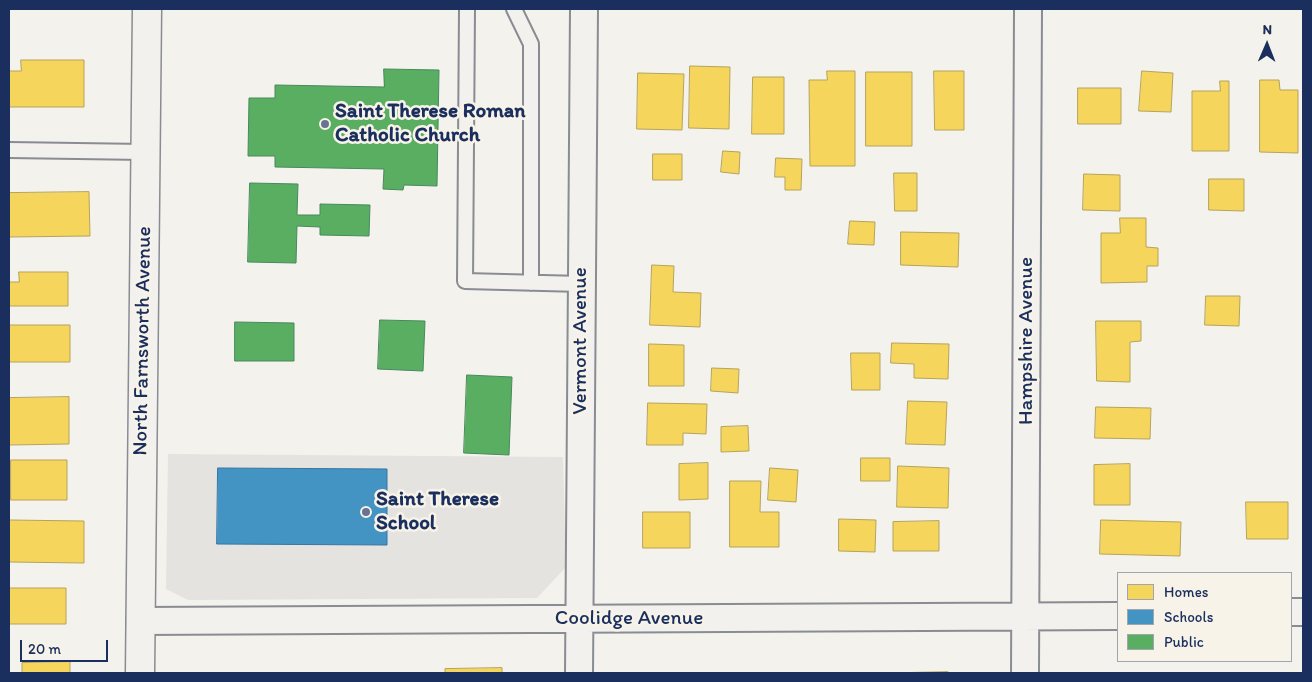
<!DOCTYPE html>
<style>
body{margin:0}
#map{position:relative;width:1312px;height:682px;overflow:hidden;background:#f4f2ec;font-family:Itim,sans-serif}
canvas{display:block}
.frame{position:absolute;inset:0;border:10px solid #1b2f5e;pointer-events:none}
.legend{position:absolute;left:1117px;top:572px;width:175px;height:90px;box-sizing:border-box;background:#f7f3e8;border:1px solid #9fa5b1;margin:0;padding:6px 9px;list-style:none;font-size:15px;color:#1b2f5e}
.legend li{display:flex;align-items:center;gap:10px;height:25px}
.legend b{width:25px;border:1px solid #9fa5b1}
.north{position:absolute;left:1242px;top:20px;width:50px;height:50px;-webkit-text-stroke:4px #f7f3e8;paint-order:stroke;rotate:1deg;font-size:14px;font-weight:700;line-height:20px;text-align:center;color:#1b2f5e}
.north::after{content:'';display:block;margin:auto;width:18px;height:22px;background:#1b2f5e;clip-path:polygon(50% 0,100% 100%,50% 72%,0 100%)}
.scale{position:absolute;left:20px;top:640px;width:88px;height:22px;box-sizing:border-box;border:2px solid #1b2f5e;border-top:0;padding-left:6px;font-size:15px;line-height:18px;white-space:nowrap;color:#1b2f5e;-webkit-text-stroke:4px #f7f3e8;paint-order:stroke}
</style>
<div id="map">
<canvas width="1312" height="682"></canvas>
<div class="frame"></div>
<ul class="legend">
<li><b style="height:14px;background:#f6d55c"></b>Homes</li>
<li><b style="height:14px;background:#4393c3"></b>Schools</li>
<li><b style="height:14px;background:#5aae61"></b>Public</li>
</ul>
<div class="north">N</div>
<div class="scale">20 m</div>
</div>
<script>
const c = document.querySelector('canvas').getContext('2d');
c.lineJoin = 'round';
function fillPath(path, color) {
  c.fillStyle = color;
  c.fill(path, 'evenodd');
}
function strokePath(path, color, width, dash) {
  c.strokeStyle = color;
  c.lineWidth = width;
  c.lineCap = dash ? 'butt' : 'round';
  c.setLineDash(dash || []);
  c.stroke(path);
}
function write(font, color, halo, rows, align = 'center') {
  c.font = font + ' Itim,sans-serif';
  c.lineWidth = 5;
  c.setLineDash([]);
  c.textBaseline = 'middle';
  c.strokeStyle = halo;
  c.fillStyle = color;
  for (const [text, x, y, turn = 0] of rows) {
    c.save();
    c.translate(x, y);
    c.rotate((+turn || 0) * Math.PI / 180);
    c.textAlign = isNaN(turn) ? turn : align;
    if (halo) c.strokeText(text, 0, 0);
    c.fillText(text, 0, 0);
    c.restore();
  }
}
fillPath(new Path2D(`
 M168,454L563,457L566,567L537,598L188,600L166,589Z`), '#e4e3df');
const homes = new Path2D(`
 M21,60H84V107H9V71H21Z
 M690,66L730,67L729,129L689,128Z
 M827,71H855V166H810L809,80H827Z
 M934,71H964V130H935Z
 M1142,71L1173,73L1171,112L1139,111Z
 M866,72H912V146H866Z
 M638,73L684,74L682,130L637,129Z
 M753,77H784V134H752Z
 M1260,80H1279L1280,90H1298V153L1260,152Z
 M1220,81H1229V151H1192V91H1220Z
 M1078,88H1121V124H1078Z
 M723,151L740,152L739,174L721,172Z
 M653,154H682V180H653Z
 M776,158L802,159L801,190H785V177H775Z
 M894,173H917V211H895Z
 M1084,174L1120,175V211L1083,210Z
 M1209,179H1244V211L1209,210Z
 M89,192L90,236L9,237V193Z
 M1120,218H1146V247L1158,248V266H1147V282L1101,283V233H1120Z
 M850,221L875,222L874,245L848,244Z
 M901,232L959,233L958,267L901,265Z
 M652,265L674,266L673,292L701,293L700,327L650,325Z
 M19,272H68V306H9V282H19Z
 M1206,296H1240L1239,326L1205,325Z
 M1096,321H1141V341L1130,342V382L1097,381Z
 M9,325H70V362H9Z
 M892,343L949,344L948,379L914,378V364L891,363Z
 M649,344L684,345V386H649Z
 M851,353H880V390H852Z
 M712,368L739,369L738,393L711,391Z
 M69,397V444L9,445V398Z
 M908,401L947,402L945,445L906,444Z
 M648,403L707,404L706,434L683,433V445H647Z
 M1096,407L1151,408L1150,439L1095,438Z
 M748,426L749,451L721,452V427Z
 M861,458H890V481H861Z
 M11,460H67V500H11Z
 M708,463V499L679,500V464Z
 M1130,464V505H1094V465Z
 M898,466L949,468L948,508L897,507Z
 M770,468L798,470L796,502L768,500Z
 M730,481H761L760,512H779V547H730Z
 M1246,502H1288V539H1247Z
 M643,512H690V548H643Z
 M839,519L876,520L875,552L839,551Z
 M9,520L84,521V563L9,562Z
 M1101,520L1181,522L1180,556L1100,554Z
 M939,521V551H893V522Z
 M9,588H66V624H9Z
 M70,662V673H22V663Z
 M502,668V673H445V669Z
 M948,672V673H889Z`);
fillPath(homes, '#f6d55c');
strokePath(homes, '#b4a35d', 1);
const schools = new Path2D(`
 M218,468L387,469V545L217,544Z`);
fillPath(schools, '#4393c3');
strokePath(schools, '#3775a5', 1);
const public = new Path2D(`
 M384,69L439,70L437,186L404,185L403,190L383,189L384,169L275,167V156H248L249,98H275V85L384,87Z
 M250,183L298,184L297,215H320V204L370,205L369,236L320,235V227L297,226L296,263L248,262Z
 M380,320L425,321L423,371L378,369Z
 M235,322L294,323V361H235Z
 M467,375L512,377L509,455L464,453Z`);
fillPath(public, '#5aae61');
strokePath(public, '#478860', 1);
const service = new Path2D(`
 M467,9L465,281L582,284
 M514,9L531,44V283
 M9,150L145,152`);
const minor = new Path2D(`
 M1291,612H1303
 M140,621L1118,616
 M579,673L584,9
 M1025,673L1028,9`);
const secondary = new Path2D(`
 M140,673L147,9`);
strokePath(service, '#898c92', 18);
strokePath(minor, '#898c92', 30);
strokePath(secondary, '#898c92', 31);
strokePath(service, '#f2f1ed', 14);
strokePath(minor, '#f2f1ed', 26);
strokePath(secondary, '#f2f1ed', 28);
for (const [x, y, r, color] of [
 [325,124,5,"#677390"],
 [366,512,5,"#677390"]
]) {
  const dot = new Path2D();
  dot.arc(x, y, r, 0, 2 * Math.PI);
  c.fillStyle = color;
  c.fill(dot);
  strokePath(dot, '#f7f3e8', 2);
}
write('bold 21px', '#1b2f5e', '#f7f3e8', [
 ["Saint Therese Roman",335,112],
 ["Catholic Church",335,136],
 ["Saint Therese",376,500],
 ["School",376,524]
], 'left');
write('21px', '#1b2f5e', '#f7f3e8', [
 ["North Farnsworth Avenue",143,341,-89],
 ["Vermont Avenue",581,341,-90],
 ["Hampshire Avenue",1027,341,-90],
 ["Coolidge Avenue",629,619]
]);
</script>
